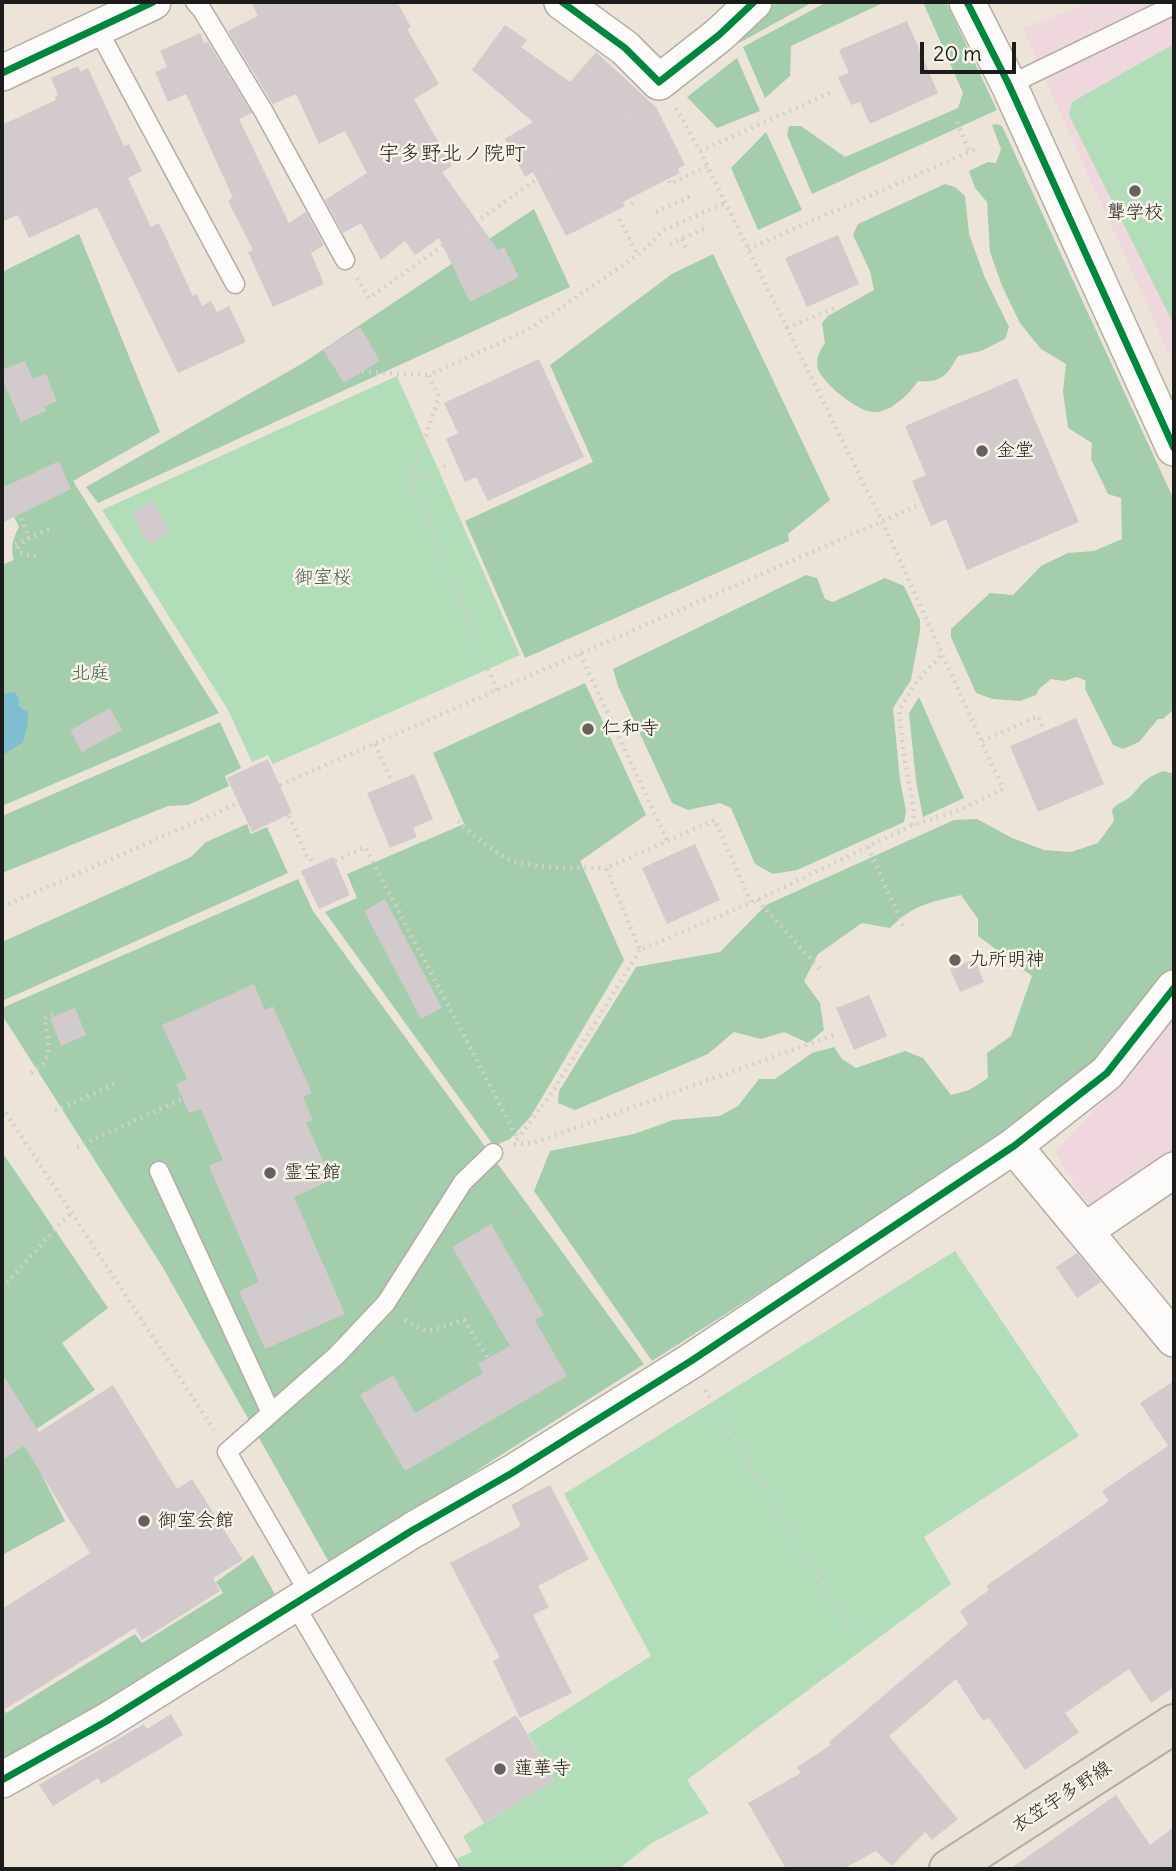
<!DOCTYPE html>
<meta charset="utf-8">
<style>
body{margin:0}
#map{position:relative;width:1176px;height:1871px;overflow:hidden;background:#ece4d8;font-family:Delius,sans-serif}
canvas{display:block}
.frame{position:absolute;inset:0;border:4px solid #1c1c1c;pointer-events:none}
.scale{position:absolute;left:920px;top:42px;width:96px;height:32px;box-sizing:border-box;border:4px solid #1c1c1c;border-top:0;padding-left:9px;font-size:21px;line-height:24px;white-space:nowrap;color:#1c1c1c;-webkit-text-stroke:5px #f7f3e8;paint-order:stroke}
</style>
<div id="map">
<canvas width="1176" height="1871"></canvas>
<div class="frame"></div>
<div class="scale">20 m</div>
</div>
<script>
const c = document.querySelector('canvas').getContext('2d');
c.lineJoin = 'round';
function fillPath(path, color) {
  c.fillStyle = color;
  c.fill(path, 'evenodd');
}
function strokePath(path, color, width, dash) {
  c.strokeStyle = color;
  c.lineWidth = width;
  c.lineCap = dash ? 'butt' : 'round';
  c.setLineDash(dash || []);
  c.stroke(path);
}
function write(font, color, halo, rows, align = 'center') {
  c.font = font + ' Delius,"Klee One",sans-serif';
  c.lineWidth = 5;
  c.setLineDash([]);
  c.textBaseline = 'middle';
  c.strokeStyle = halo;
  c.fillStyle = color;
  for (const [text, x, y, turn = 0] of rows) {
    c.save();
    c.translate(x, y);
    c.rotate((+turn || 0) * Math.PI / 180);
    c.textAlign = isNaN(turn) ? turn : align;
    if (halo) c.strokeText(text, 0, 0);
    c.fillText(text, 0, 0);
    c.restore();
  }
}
fillPath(new Path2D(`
 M1092,2H1174V365L1022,28Z
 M1174,1014V1161L1092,1213L1055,1152L1120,1083Z`), '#efd8dd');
fillPath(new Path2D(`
 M1174,44V325L1069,115L1072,102Z
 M397,376L520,655L273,764L268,755L252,762L228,710L102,510Z
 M955,1251L1079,1436L924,1537L951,1584L687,1780L709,1813L650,1844L619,1869H461L456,1859L472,1852L463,1836L555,1780L528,1734L651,1656L564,1494Z`), '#b1deb9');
fillPath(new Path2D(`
 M774,2H813L739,43L735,38Z
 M827,2H885L791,46L790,76L765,98L743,47Z
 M923,2H946L997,110L812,194L787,135L789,126H801L845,157L958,108L963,93Z
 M737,58L760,111L717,128L687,97Z
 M997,124L1002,126L1174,500V709L1163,719H1158L1139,742L1123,749L1113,745L1085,689L1086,681L1077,677L1064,681L1051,679L1039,689L1036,695L1020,701L993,699L976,693L951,637V629L990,593L1013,595L1041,566L1068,553L1094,551L1122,539L1121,498L1108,494L1091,459L1092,443L1068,428L1063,391L1066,364L1041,349L1020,323L1002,286L990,252L987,202L975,188L969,171L988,162L996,163L1001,149L992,125Z
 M766,132L802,210L758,230L731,168Z
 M945,184L955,187L965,196L969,234L985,278L1009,327L1005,339L981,351L958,356C947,375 942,383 918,381C910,393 895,408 879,412C862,416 824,385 818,369C815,359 820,350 825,343L822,323L828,316L874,290L870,271L853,235L858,224Z
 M534,209L570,287L98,503L86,487L303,363Z
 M79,234L160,432L73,481L219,713L2,806V565L14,560C10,547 13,539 19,527L2,491V272Z
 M713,254L830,500L788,534L789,541L525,658L465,521L593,462L550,365L672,274Z
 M806,575L817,578L825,599L833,602L885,578L904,586L920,620V631L911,680L893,708L900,780L906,811L904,822L797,870L773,874L755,864L731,808L720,803L688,810L672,803L618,686L613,669Z
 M585,683L646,815L580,861L624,960L531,1116L510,1139L494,1146L325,912L357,898L347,874L464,824L433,753Z
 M919,697L964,798L923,817L916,781L909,713Z
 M220,722L241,768L225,776L229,786L188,805L168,806L2,873V816Z
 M1163,771L1174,774V968L1102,1064L1011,1132L652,1361L534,1191L550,1151L634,1134L673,1120L720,1116L738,1106L759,1079H775L812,1053L834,1047L842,1059L856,1068L905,1051L923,1058L951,1095L969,1090L988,1078L987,1053L1011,1036L1032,976L978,936V919L961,895C930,902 913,905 890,928L862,923L818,954L804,981L820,1003L824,1030L808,1043L784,1032L761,1039L734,1032L708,1054L575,1110L558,1103L559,1091L636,967L720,952L766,905L954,820L977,819L1012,838L1044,850L1071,852L1098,843L1114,821L1112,810C1117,802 1126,802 1131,796C1144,782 1144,779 1163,771Z
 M247,824L251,834L267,827L288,873L2,1001V942L191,857L206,842Z
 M298,879L313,911L644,1364L330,1564L162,1266L2,1015V1008Z
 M2,1152L108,1308L62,1343L95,1390L23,1438L65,1521L2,1555Z
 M253,1555L276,1596L2,1767V1707L6,1713L135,1634L142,1643L223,1593L216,1582Z`), '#a3cdab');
fillPath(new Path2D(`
 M2,682L5,694L15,692L20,701L18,706L28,712L27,727L23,742L3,755Z`), '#7fbed1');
fillPath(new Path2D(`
 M251,2H397L411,27L407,29L439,84L414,99L452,166L442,172L498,250L504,247L519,277L470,302L439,238L415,255L405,241L381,260L361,223L343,233L325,200L367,173L345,131L319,144L296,94L273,104L228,31L258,16Z
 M907,21L938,93L870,124L860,102L851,105L838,77L849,73L839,50Z
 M505,25L527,40L521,47L570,82L596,52L656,107L685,165L678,169L680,173L623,202L625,206L566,236L533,172L525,177L505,139L533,122L472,70Z
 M200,33L204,43L208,42L252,113L239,119L289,223L306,212L324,245L311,253L324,284L273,307L248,252L253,250L228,201L233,198L186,94L168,102L155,72L167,67L160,51Z
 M78,66L81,72L88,68L124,146L129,144L142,171L128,178L151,227L159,223L193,296L197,294L202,306L211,301L217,312L229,306L246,342L178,373L97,207L29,238L18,215L2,222V125L56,100L55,97L58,95L51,78Z
 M838,235L859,284L807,307L785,258Z
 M360,327L380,361L344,383L323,350Z
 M539,359L584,457L488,501L476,477L465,482L446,439L458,433L444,403Z
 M25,361L33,379L46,374L57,401L44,407L46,411L21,422L2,379V370Z
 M1017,378L1079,522L967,570L946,519L931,526L912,481L926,475L905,426Z
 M59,461L71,489L2,523V488Z
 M152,501L170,532L148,544L132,514Z
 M110,708L122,730L82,752L70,730Z
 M1076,718L1104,784L1038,812L1010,746Z
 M268,759L292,813L252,832L227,778Z
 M414,774L433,819L413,828L417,837L390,848L367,793Z
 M695,844L720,900L667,924L642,868Z
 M333,857L350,895L319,909L301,871Z
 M385,899L442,1008L421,1019L364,911Z
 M975,959L984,982L960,992L950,969Z
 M254,984L265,1010L273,1006L312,1093L303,1097L313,1120L306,1123L332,1180L294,1197L345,1314L265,1349L239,1291L259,1282L209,1166L223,1160L201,1109L189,1113L176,1084L187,1079L162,1025Z
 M869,995L887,1036L854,1050L836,1008Z
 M75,1008L86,1035L61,1046L50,1018Z
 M491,1224L544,1315L535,1320L567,1376L405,1471L360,1395L393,1375L415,1413L483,1373L478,1364L510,1346L452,1247Z
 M1077,1253L1101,1282L1077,1298L1056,1267Z
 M2,1373L39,1432L113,1385L177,1489L192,1479L243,1560L213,1578L220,1591L142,1640L135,1628L2,1711V1609L90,1553L24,1446L2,1460Z
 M1174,1381V1687L1151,1703L1129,1669L1065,1713L1079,1732L1025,1770L989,1718L983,1721L956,1679L889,1736L958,1819L932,1840L925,1832L892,1866L876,1851L843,1869H786L748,1803L801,1773L797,1767L831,1745L829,1742L968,1624L960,1611L989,1590L986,1586L1109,1501L1102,1491L1168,1446L1140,1403Z
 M550,1485L589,1559L538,1586L549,1607L533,1615L572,1693L520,1718L493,1661L500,1658L450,1563L521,1526L511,1505Z
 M171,1714L183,1735L101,1784L98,1778L53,1806L39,1785L144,1724L147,1729Z
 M516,1715L555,1780L484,1823L445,1759Z
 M1116,1795L1150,1845L1174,1827V1869H1010Z`), '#d2cacc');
const service = new Path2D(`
 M195,2L202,10L264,112L345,260
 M97,28L235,284
 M1009,85L1174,5
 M159,1171L271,1413
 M310,1595L227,1452L337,1355L386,1303L463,1182L493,1153
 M295,1605L450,1869`);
const minor = new Path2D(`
 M562,2L625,48L659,82L719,35L754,2
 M967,2L1009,85L1174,448
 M2,73L153,2
 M1014,1146L1174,1339
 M1086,1230L1174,1170
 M2,1780L105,1722L413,1530L512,1473L691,1361L1014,1146L1107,1073L1174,988`);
const primary = new Path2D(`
 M949,1869L1174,1724`);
strokePath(service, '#b2ada5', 21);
strokePath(minor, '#b2ada5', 38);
strokePath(primary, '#b2ada5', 42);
strokePath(new Path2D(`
 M676,108L700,151L882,521L1003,789L957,811L913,825L757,900L640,950L606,868L715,820L751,902
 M957,122L969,151
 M700,151L834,91
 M669,181L670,184L707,166
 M631,204L636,201
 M656,212L693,195
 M619,219L638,255
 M682,239L687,251
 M670,244L708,227
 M748,249L976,149
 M357,278L369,298L640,106
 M787,328L835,308
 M362,372L429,375
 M412,482L449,464
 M2,486L6,484L29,537
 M29,537L18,548L19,552L31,556L39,555
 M15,544L50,529
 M580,654L667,840
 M497,690L412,482V476L439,397L429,375L528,330L638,255L664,230L725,203
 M982,741L1038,716L1043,728
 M375,744L391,780
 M280,785L919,505
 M289,816L307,856L310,857L313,864
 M458,821C473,835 488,848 506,858C530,870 579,867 606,868
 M913,825L914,811L903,750L899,711L914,685L942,654
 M868,847L905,930
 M335,861L365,847L518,1139
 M757,900L823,972
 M2,907L239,803
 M31,1073C57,1057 48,1042 44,1018L53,1014
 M2,1107L214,1430
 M55,1111L117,1083
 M517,1140L553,1091L640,950
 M514,1144L533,1143L837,1034
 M77,1147L182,1099
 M2,1288L71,1212
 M405,1319C428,1338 438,1328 464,1320L488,1358
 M705,1390L852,1632`), '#d2d0cc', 4.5, [2, 5]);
strokePath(service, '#fcfbf9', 18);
strokePath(minor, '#fcfbf9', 35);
strokePath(primary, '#e7e1d5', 38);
strokePath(new Path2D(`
 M562,2L625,48L659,82L719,35L754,2
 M967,2L1009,85L1174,448
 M2,73L153,2
 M2,1780L105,1722L413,1530L512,1473L691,1361L1014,1146L1107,1073L1174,988`), '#00873e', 7);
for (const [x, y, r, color] of [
 [1135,191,7,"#65625e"],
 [982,451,7,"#65625e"],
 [588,729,7,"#65625e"],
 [955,960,7,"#65625e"],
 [270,1173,7,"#65625e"],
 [144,1521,7,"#65625e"],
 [500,1769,7,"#65625e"]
]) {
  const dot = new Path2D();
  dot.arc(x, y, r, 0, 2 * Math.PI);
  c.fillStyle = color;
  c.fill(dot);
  strokePath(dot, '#f7f3e8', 2.5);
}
write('19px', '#1c1c1c', '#f7f3e8', [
 ["聾学校",1135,213,"center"],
 ["金堂",996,451],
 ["仁和寺",602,729],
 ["九所明神",969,960],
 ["霊宝館",284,1173],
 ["御室会館",158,1521],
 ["蓮華寺",514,1769]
], 'left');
write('19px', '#3f5e4a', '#f7f3e8', [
 ["御室桜",323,578],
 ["北庭",90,674]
]);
write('19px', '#1c1c1c', '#f7f3e8', [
 ["衣笠宇多野線",1062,1797,-33]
]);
write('21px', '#1c1c1c', '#f7f3e8', [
 ["宇多野北ノ院町",452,154]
]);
</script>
